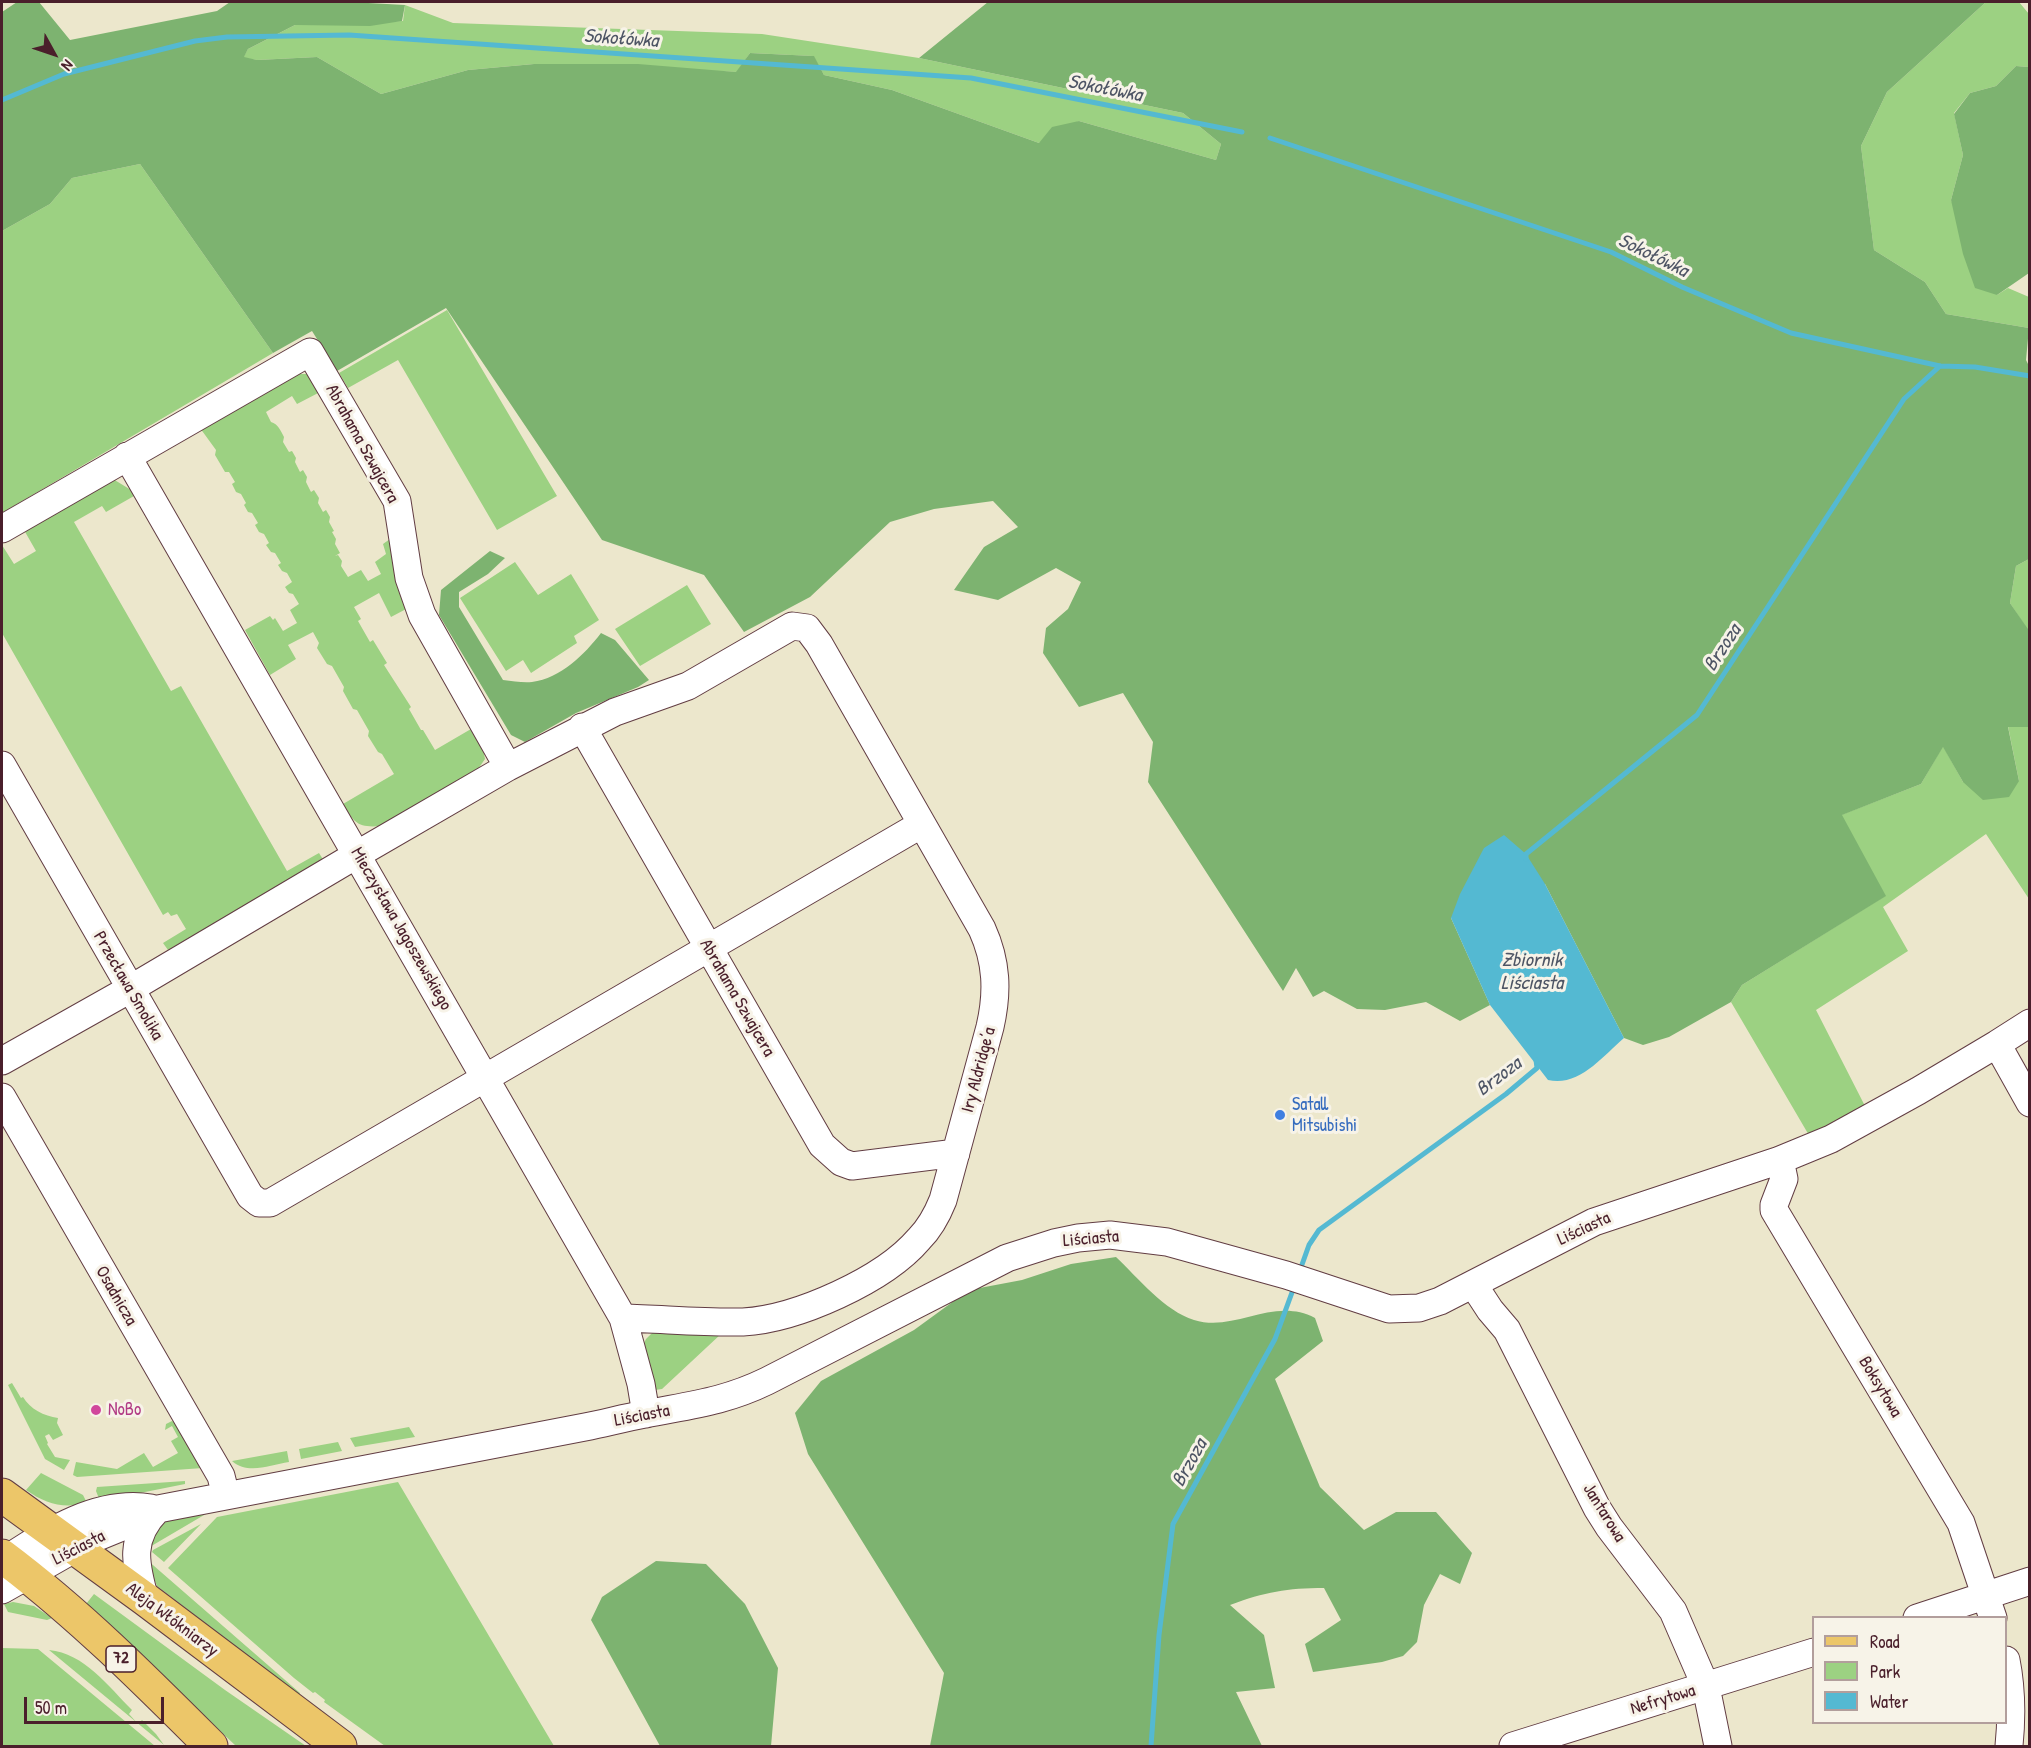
<!DOCTYPE html>
<meta charset="utf-8">
<style>
body{margin:0}
#map{position:relative;width:2031px;height:1748px;overflow:hidden;background:#ece7cc;font-family:"Patrick Hand",sans-serif}
canvas{display:block}
.frame{position:absolute;inset:0;border:3px solid #4a1f2b;pointer-events:none}
.legend{position:absolute;left:1812px;top:1616px;width:195px;height:108px;box-sizing:border-box;background:#f7f3e8;border:2px solid #b29e9c;margin:0;padding:8px 10px;list-style:none;font-size:18px;color:#4a1f2b}
.legend li{display:flex;align-items:center;gap:12px;height:30px}
.legend b{width:30px;border:2px solid #b29e9c}
.north{position:absolute;left:24px;top:24px;width:60px;height:60px;-webkit-text-stroke:4px #f7f3e8;paint-order:stroke;rotate:130deg;font-size:16px;font-weight:700;line-height:24px;text-align:center;color:#4a1f2b}
.north::after{content:'';display:block;margin:auto;width:21px;height:27px;background:#4a1f2b;clip-path:polygon(50% 0,100% 100%,50% 72%,0 100%)}
.scale{position:absolute;left:24px;top:1697px;width:140px;height:27px;box-sizing:border-box;border:3px solid #4a1f2b;border-top:0;padding-left:8px;font-size:18px;line-height:21px;white-space:nowrap;color:#4a1f2b;-webkit-text-stroke:4px #f7f3e8;paint-order:stroke}
</style>
<div id="map">
<canvas width="2031" height="1748"></canvas>
<div class="frame"></div>
<ul class="legend">
<li><b style="height:8px;background:#ecc669"></b>Road</li>
<li><b style="height:16px;background:#9cd182"></b>Park</li>
<li><b style="height:16px;background:#54b9d2"></b>Water</li>
</ul>
<div class="north">N</div>
<div class="scale">50 m</div>
</div>
<script>
const c = document.querySelector('canvas').getContext('2d');
c.lineJoin = 'round';
function fillPath(path, color) {
  c.fillStyle = color;
  c.fill(path, 'evenodd');
}
function strokePath(path, color, width, dash) {
  c.strokeStyle = color;
  c.lineWidth = width;
  c.lineCap = dash ? 'butt' : 'round';
  c.setLineDash(dash || []);
  c.stroke(path);
}
function write(font, color, halo, rows, align = 'center') {
  c.font = font + ' "Patrick Hand",sans-serif';
  c.lineWidth = 6;
  c.setLineDash([]);
  c.textBaseline = 'middle';
  c.strokeStyle = halo;
  c.fillStyle = color;
  for (const [text, x, y, turn = 0] of rows) {
    c.save();
    c.translate(x, y);
    c.rotate((+turn || 0) * Math.PI / 180);
    c.textAlign = isNaN(turn) ? turn : align;
    if (halo) c.strokeText(text, 0, 0);
    c.fillText(text, 0, 0);
    c.restore();
  }
}
fillPath(new Path2D(`
 M1986,2H2019L2029,14V67L2016,66L1996,86L1970,93L1954,113L1963,155L1951,200L1997,295L2008,288L2029,297V328L1946,314L1925,282L1874,250L1861,146L1887,92Z
 M405,5L453,23L762,34L919,58L1183,113L1221,144L1216,160L1079,121L1039,143L892,90L824,75L813,56L750,53L737,72L534,64L468,70L381,94L317,57L257,60L243,58L248,49L295,25L403,21Z
 M140,164L273,353L2,513V231L50,204L72,178Z
 M447,310L557,496L497,530L398,360L348,388L339,373Z
 M294,374H310L322,391L297,404L292,396L266,412L271,422C278,424 281,431 284,437L283,442L289,452L292,451L296,458L295,462L300,472L303,470L307,477L306,482L311,492L314,490L319,498L318,503L323,512L326,510L330,517L329,522L334,531L332,532L336,539L335,544L340,553L335,556L338,555L342,561L341,566L348,577L361,570L368,581L381,574L375,562L386,554L383,544L390,539L408,608L391,617L379,593L354,607L361,619L358,621L370,642L373,640L387,663L384,665L411,707L409,709L421,730H423L435,750L471,729L483,749L485,759L478,769L381,826C358,828 354,823 343,804L394,774L382,754L378,752L368,736L369,731L357,710L353,709L343,691L344,687L332,666L327,664L317,648L319,643L313,632L288,645L296,659L270,675L245,630L270,616L273,620L275,618L283,631L297,623L290,610L299,604L293,594L289,593L285,587L292,582L287,573L282,571L278,565L281,563L275,553L271,552L266,545L269,543L264,534L259,532L255,525L258,523L252,513L248,512L244,505L246,503L241,494L236,492L232,484L235,482L229,472H225L215,455L216,450L200,428Z
 M113,479L131,490L134,496L106,512L102,506L74,522L171,691L181,686L287,871L319,853L324,861L168,950L163,943L186,929L177,914L171,916L168,912L163,915L2,633V545L14,564L36,551L24,530Z
 M2029,559V632L2010,603L2016,566Z
 M515,562L538,595L571,574L599,620L574,636L577,643L531,673L523,660L506,671L460,598Z
 M687,585L711,624L640,666L615,629Z
 M2008,726L2029,727V899L1986,834L1883,907L1908,951L1816,1010L1866,1108L1810,1137L1731,1002L1742,985L1885,896L1841,815L1921,784L1943,746L1963,782L2019,781Z
 M653,1332L721,1334L662,1389L655,1390L641,1349L646,1339Z
 M12,1383L21,1398L23,1397C30,1409 44,1416 58,1418L57,1423L63,1435L53,1440L49,1434L45,1436L48,1443L47,1444L55,1457L70,1460L64,1470L45,1459L8,1385Z
 M172,1421L176,1423L203,1468L77,1477L73,1475L76,1462L117,1469L144,1453L153,1467L178,1453L171,1441L178,1437L172,1426L165,1430L166,1424Z
 M409,1427L415,1437L355,1447L350,1438Z
 M338,1442L342,1451L301,1459L299,1449Z
 M287,1451L289,1462C270,1465 248,1475 232,1461Z
 M41,1473L83,1495L87,1503C63,1509 46,1504 26,1490Z
 M185,1481V1484L100,1501L96,1491L97,1487Z
 M398,1482L554,1746H385L324,1702L325,1700L315,1692L313,1693L294,1678L168,1568L217,1517Z
 M216,1508L148,1548L157,1522Z
 M201,1524L164,1562L152,1552L153,1550Z
 M146,1559L300,1693L299,1695L157,1586Z
 M94,1594L225,1690L306,1746H236L86,1604Z
 M13,1602L34,1606L52,1618L47,1620L8,1612L4,1604Z
 M2,1648L38,1649L155,1746H2Z
 M49,1650C84,1653 109,1687 132,1710L129,1714L138,1724L142,1720L156,1734L164,1745Z`), '#9cd182');
fillPath(new Path2D(`
 M17,2H39L70,40L217,11L230,2H350L405,5L402,21L370,26L295,25L248,49L244,57L257,60L317,57L381,94L468,70L534,64H638L736,72L750,53L814,56L824,75L892,90L1039,143L1052,127L1079,121L1216,160L1221,144L1183,113L919,58L988,2H1986L1887,92L1861,146L1874,250L1925,282L1946,314L2029,328L2026,360L2030,368L2029,559L2016,566L2010,603L2030,632L2029,727H2008L2019,781L2009,797L1983,800L1963,782L1943,747L1921,784L1842,815L1886,896L1742,985L1731,1002L1669,1037L1643,1045L1624,1038L1545,884L1451,918L1490,1005L1460,1021L1426,1002L1385,1010L1357,1009L1324,991L1313,997L1296,968L1283,991L1148,782L1153,742L1123,693L1079,707L1043,653L1046,628L1068,609L1081,582L1056,568L998,600L954,590L984,547L1018,527L993,501L934,509L890,522L810,597L744,632L704,575L602,540L446,308L337,371L312,331L273,353L140,164L72,178L50,204L2,231V12Z
 M2016,66L2029,67V273L1997,295L1975,288L1963,254L1951,200L1963,155L1954,114L1970,93L1996,86Z
 M490,551L505,558L488,574L459,592V607L503,680C513,681 523,683 532,682C561,678 584,655 601,633L615,640L649,680L638,687L576,713L525,742L511,735L439,615L441,590Z
 M1116,1257C1138,1278 1165,1311 1194,1320C1235,1333 1273,1296 1315,1318L1323,1341L1275,1379L1320,1487L1364,1530L1396,1512H1436L1472,1553L1460,1584L1440,1574L1424,1605L1417,1642L1403,1656L1382,1662L1313,1672L1305,1644L1341,1620L1324,1588C1287,1588 1265,1592 1230,1605L1264,1635L1275,1688L1236,1692L1262,1746H930L944,1673L808,1454L795,1413L821,1381L914,1330L969,1290L1022,1280L1071,1264Z
 M656,1561L706,1564L745,1604L778,1668L771,1746H660L591,1620L602,1597Z`), '#7db370');
fillPath(new Path2D(`
 M1504,835L1526,854L1545,884L1624,1038C1602,1057 1579,1087 1548,1080L1490,1005L1451,918L1460,894L1484,848Z`), '#54b9d2');
strokePath(new Path2D(`
 M2,100L64,74L195,41L227,37L349,35L971,78L1242,132
 M1270,138L1611,252L1682,287L1791,333L1940,366L1975,367L2030,376
 M1526,859V854L1697,715L1904,399L1940,366
 M1299,1273L1309,1245L1319,1230L1506,1094L1537,1068L1536,1060
 M1151,1746L1159,1635L1173,1524L1275,1339L1294,1287`), '#54b9d2', 5);
const minor = new Path2D(`
 M127,456L623,1318L641,1384L646,1414
 M2,529L310,352L397,501L409,578L422,615L508,767
 M582,727L822,1145L841,1162L852,1166L956,1153
 M2,765L250,1196L259,1203H270L922,824
 M1997,1044L2030,1103
 M2,1061L130,989L358,854L508,767L615,712L688,686L792,626L807,628L819,644L982,929C997,962 998,992 990,1027L943,1200C937,1215 930,1228 919,1239C884,1280 797,1319 743,1322C704,1323 663,1319 623,1318
 M2,1097L221,1476L226,1496
 M1780,1160L1784,1179L1774,1205V1210L1961,1523L1993,1618
 M1473,1284L1490,1310L1507,1330L1597,1508L1609,1527L1673,1611L1706,1687L1718,1746
 M2,1562C45,1534 96,1499 151,1508
 M2,1590L90,1540L134,1522L158,1509L585,1427C605,1423 624,1418 645,1414C690,1405 724,1402 767,1381L1007,1258L1054,1243L1078,1238L1110,1235L1167,1242L1286,1275L1389,1309L1419,1308L1440,1301L1594,1222L1780,1160L1831,1139L1918,1091L1997,1044L2030,1023
 M145,1599C135,1564 129,1538 157,1510
 M1917,1618L2030,1581
 M2006,1660C2012,1690 2012,1716 2009,1746
 M1513,1746L1814,1652`);
const major = new Path2D(`
 M2,1495L145,1599L340,1746
 M2,1556C77,1612 145,1680 211,1746`);
strokePath(minor, '#623d43', 29);
strokePath(major, '#623d43', 35);
strokePath(minor, '#fff', 27);
strokePath(major, '#ecc669', 33);
for (const [x, y, r, color] of [
 [1280,1115,6,"#3f7fe0"],
 [96,1410,6,"#d1479c"]
]) {
  const dot = new Path2D();
  dot.arc(x, y, r, 0, 2 * Math.PI);
  c.fillStyle = color;
  c.fill(dot);
  strokePath(dot, '#f7f3e8', 2);
}
for (const [x, y, w] of [
 [121,1659,30]
]) {
  const box = new Path2D();
  box.roundRect(x - w / 2, y - 13, w, 26, 4.5);
  c.fillStyle = '#f7f3e8';
  c.fill(box);
  strokePath(box, '#4a1f2b', 1.5);
}
write('bold 16px', '#4a1f2b', null, [
 ["72",121,1659]
]);
write('18px', '#4a1f2b', '#f7f3e8', [
 ["Abrahama Szwajcera",362,444,61],
 ["Mieczysława Jagoszewskiego",401,929,60],
 ["Przecława Smolika",128,986,60],
 ["Abrahama Szwajcera",737,998,60],
 ["Iry Aldridge’a",979,1070,-75],
 ["Liściasta",1584,1229,-25],
 ["Liściasta",1091,1239,-5],
 ["Osadnicza",116,1296,60],
 ["Boksytowa",1880,1387,59],
 ["Liściasta",642,1416,-11],
 ["Jantarowa",1604,1513,58],
 ["Liściasta",79,1548,-27],
 ["Aleja Włókniarzy",172,1620,37],
 ["Nefrytowa",1663,1700,-17]
]);
write('18px', '#366cbe', '#f7f3e8', [
 ["Satall",1292,1105],
 ["Mitsubishi",1292,1126]
], 'left');
write('18px', '#b23c85', '#f7f3e8', [
 ["NoBo",108,1410]
], 'left');
write('italic 20px', '#4e5565', '#f7f3e8', [
 ["Sokołówka",621,39,4],
 ["Sokołówka",1105,89,11],
 ["Sokołówka",1653,256,26],
 ["Brzoza",1723,648,-57],
 ["Zbiornik",1532,961],
 ["Liściasta",1532,984],
 ["Brzoza",1499,1077,-37],
 ["Brzoza",1190,1463,-61]
]);
</script>
